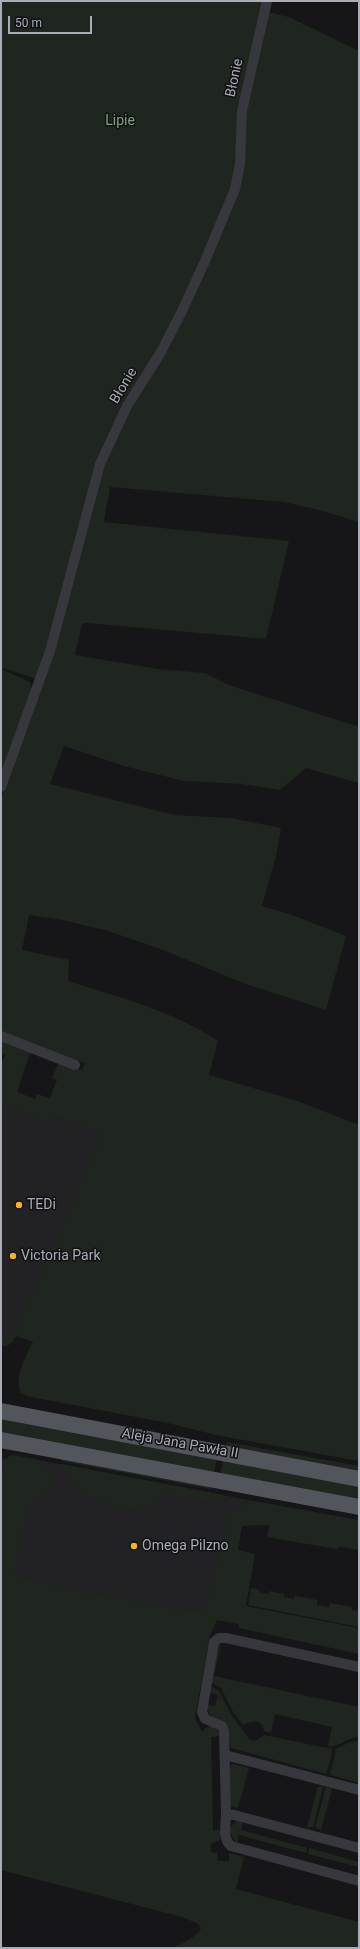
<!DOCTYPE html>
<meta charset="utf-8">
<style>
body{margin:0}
#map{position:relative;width:360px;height:1949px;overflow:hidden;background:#161618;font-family:Roboto,sans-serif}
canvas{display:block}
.frame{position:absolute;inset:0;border:2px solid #a8adb8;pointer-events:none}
.scale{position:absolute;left:8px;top:16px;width:84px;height:18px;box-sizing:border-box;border:2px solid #a8adb8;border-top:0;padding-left:5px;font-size:12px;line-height:14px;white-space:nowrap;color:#a8adb8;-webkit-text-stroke:3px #111113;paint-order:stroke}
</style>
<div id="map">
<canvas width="360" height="1949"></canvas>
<div class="frame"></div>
<div class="scale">50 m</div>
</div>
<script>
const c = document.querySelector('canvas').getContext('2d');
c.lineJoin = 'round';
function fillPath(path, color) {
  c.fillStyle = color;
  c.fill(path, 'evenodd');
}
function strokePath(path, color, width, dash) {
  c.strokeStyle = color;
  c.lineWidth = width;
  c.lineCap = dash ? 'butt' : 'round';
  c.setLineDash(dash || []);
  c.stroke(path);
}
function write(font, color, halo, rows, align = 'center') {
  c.font = font + ' Roboto,sans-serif';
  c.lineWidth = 3;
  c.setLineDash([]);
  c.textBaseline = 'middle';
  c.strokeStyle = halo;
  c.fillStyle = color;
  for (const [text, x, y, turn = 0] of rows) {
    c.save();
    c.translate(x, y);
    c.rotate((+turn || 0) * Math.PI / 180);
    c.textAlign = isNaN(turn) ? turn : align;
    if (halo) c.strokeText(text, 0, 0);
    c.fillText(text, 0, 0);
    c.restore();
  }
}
fillPath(new Path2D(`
 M1,1096L107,1131L13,1342L6,1346H1Z
 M12,1455L249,1500L243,1503L232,1521L213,1621L10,1582L1,1487V1458L7,1459Z`), '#222225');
fillPath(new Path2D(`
 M1,1H263L232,190L184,298L99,461L37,679L4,668L3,670L30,682L32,693L1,781Z
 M268,12L289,17L359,51V522L323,511L284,502L110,487L104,522L289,541L266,639L86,623L82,624L75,655L158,669L205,673L229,685L359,727V783L306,768L280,790L242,784L184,781L124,766L64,746L50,784L175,815L231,818L281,828L276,856L262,906L292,915L346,936L326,1010L243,983L163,950L108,931L63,920L29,915L22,950L69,960L68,981C119,997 173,1011 218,1041L209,1075L297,1101L359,1125V1461L216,1435L168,1423L26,1396L25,1394H21C14,1375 25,1359 33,1342L17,1336L9,1345L1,1346V1339L16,1330L103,1133L51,1115L47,1124L1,1103V1063L6,1055L1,1053V1038L27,1049L30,1053L17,1092L35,1099L37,1094L50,1098L57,1080L52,1078L59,1062L82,1070L85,1063L1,1033V799L38,694L102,465L236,191L246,113Z
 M1,1417L217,1457L214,1474L1,1433Z
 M227,1442L359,1466V1472L226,1447Z
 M12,1455L37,1459L48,1473L54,1487V1489L34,1499L33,1505L28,1506L22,1538L28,1541L26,1542L21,1541L15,1572L19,1575V1578L61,1587L63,1582H65L64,1588L109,1597L112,1592V1596L144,1602L146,1596H148L147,1603L193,1613L199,1611L204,1607L207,1603L216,1564L227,1530L224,1516L249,1500L359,1520V1550L341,1547L336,1549L267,1537L269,1525L242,1526L238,1550L255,1554L246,1606L359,1628V1654L239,1628V1624L217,1620L210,1635L195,1718L202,1732L206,1728L212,1726L218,1730L220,1736L211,1737L213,1830H221L220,1840L211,1844V1852L217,1853L218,1861H229V1853L244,1857L236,1889L359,1922V1948H171C183,1943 192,1940 201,1929L198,1924L182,1917L1,1870V1478L8,1457Z
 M61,1458L212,1486L211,1489L61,1461Z
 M223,1459L359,1484V1501L220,1475Z
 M62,1464L224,1495L220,1501L215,1503L167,1494L144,1512C111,1504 73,1502 62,1464Z
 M251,1588L259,1589V1592L269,1594V1591L284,1594V1597L294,1599L295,1596L317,1600V1605L329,1607L330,1603L352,1607V1610L359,1611V1627L248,1605Z
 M221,1644L214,1676L359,1707V1737C347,1737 340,1748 328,1746L332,1727L275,1714L271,1733L264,1731C262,1717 251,1722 243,1725L233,1712L221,1688L211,1682L219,1645Z
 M210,1686L219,1691L232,1716L250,1740L255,1741L264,1735L332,1749L331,1759L326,1774L231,1748L221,1721L212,1717L207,1710V1705L215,1706L218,1695L210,1693Z
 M359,1741V1783L330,1775L336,1749L350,1742Z
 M233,1764L249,1768L238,1808L229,1806L230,1766Z
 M318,1786L323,1787L313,1827H307Z
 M326,1787L332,1789L321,1830L315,1827Z
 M237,1821H243L241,1830L307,1848L306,1853L239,1835L237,1844L230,1833V1827Z
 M309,1848L359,1862V1867L308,1854Z`), '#1e261f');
strokePath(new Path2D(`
 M1,787L50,651L100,464L127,406L161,352L182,311L205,261L235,189L240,164L242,111L267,1
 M1,1036L75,1065
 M225,1755L359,1790
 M226,1814L224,1731L222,1726L205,1719L202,1712L214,1642L219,1638H226L359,1667
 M359,1848L234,1815L226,1814C226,1824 222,1839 231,1846L359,1881`), '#37383d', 10);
strokePath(new Path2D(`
 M1,1411L359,1479
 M1,1440L359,1507`), '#53555c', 16);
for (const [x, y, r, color] of [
 [19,1205,4,"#f2b134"],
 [13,1256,4,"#f2b134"],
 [134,1546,4,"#f2b134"]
]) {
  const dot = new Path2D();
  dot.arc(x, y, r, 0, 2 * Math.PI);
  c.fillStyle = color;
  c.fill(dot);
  strokePath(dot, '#111113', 1.5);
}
write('14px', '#a8adb8', '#111113', [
 ["Błonie",235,78,-78],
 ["Błonie",124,386,-59],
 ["Aleja Jana Pawła II",180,1444,10]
]);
write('14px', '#7fa381', '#111113', [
 ["Lipie",120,121]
]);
write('14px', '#a8adb8', '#111113', [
 ["TEDi",27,1205],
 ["Victoria Park",21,1256],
 ["Omega Pilzno",142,1546]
], 'left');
</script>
